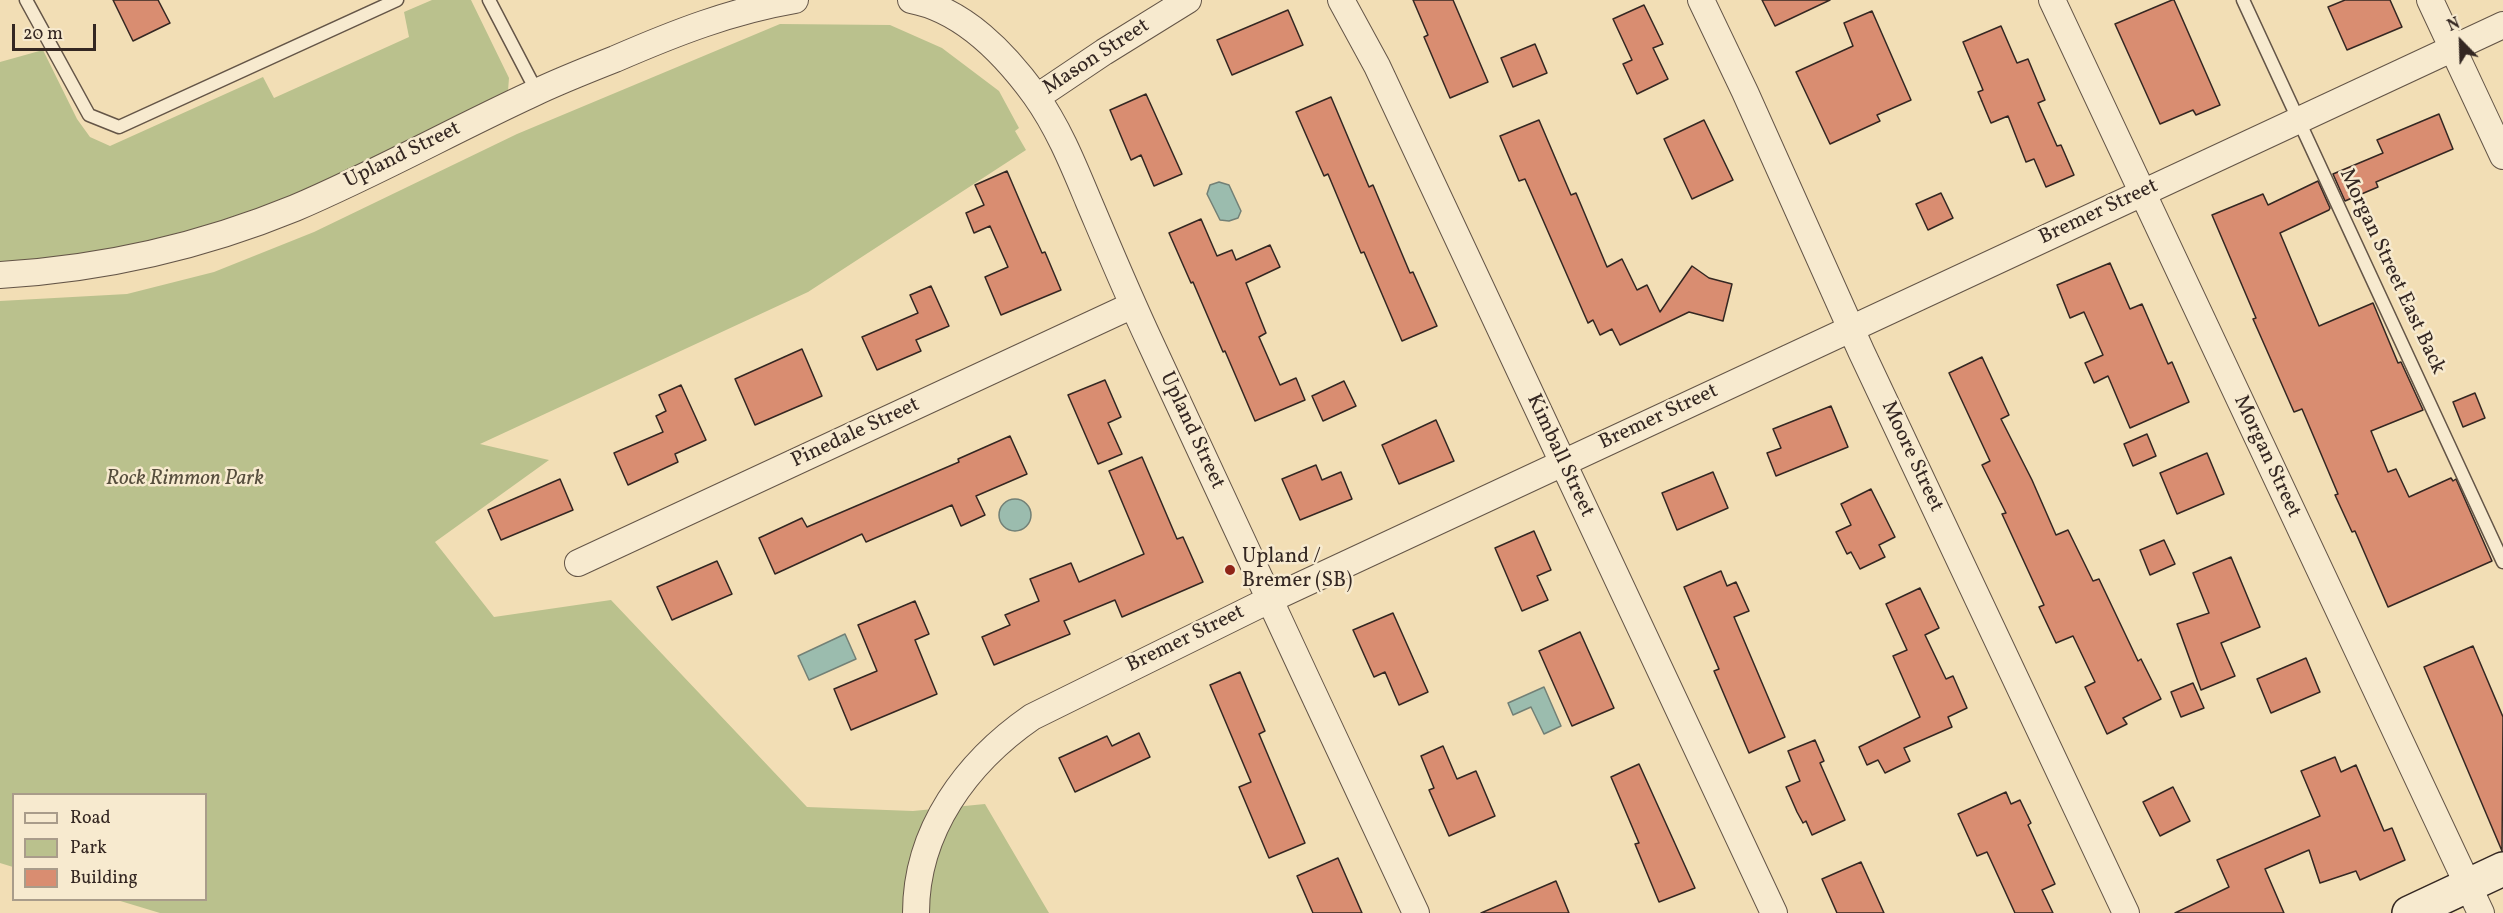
<!DOCTYPE html>
<style>
body{margin:0}
#map{position:relative;width:2503px;height:913px;overflow:hidden;background:#f2deb5;font-family:Vollkorn,serif}
canvas{display:block}
.legend{position:absolute;left:12px;top:793px;width:195px;height:108px;box-sizing:border-box;background:#f7eacf;border:2px solid #a99c8a;margin:0;padding:8px 10px;list-style:none;font-size:18px;color:#342722}
.legend li{display:flex;align-items:center;gap:12px;height:30px}
.legend b{width:30px;border:2px solid #a99c8a}
.north{position:absolute;left:2431px;top:12px;width:60px;height:60px;-webkit-text-stroke:4px #f7eacf;paint-order:stroke;rotate:337deg;font-size:16px;font-weight:700;line-height:24px;text-align:center;color:#342722}
.north::after{content:'';display:block;margin:auto;width:21px;height:27px;background:#342722;clip-path:polygon(50% 0,100% 100%,50% 72%,0 100%)}
.scale{position:absolute;left:12px;top:24px;width:84px;height:27px;box-sizing:border-box;border:3px solid #342722;border-top:0;padding-left:8px;font-size:18px;line-height:21px;white-space:nowrap;color:#342722;-webkit-text-stroke:4px #f7eacf;paint-order:stroke}
</style>
<div id="map">
<canvas width="2503" height="913"></canvas>
<ul class="legend">
<li><b style="height:8px;background:#f7eacf"></b>Road</li>
<li><b style="height:16px;background:#bac18d"></b>Park</li>
<li><b style="height:16px;background:#d98d71"></b>Building</li>
</ul>
<div class="north">N</div>
<div class="scale">20 m</div>
</div>
<script>
const c = document.querySelector('canvas').getContext('2d');
c.lineJoin = 'round';
function fillPath(path, color) {
  c.fillStyle = color;
  c.fill(path, 'evenodd');
}
function strokePath(path, color, width, dash) {
  c.strokeStyle = color;
  c.lineWidth = width;
  c.lineCap = dash ? 'butt' : 'round';
  c.setLineDash(dash || []);
  c.stroke(path);
}
function write(font, color, halo, rows, align = 'center') {
  c.font = font + ' Vollkorn,serif';
  c.lineWidth = 5;
  c.setLineDash([]);
  c.textBaseline = 'middle';
  c.strokeStyle = halo;
  c.fillStyle = color;
  for (const [text, x, y, turn = 0] of rows) {
    c.save();
    c.translate(x, y);
    c.rotate((+turn || 0) * Math.PI / 180);
    c.textAlign = isNaN(turn) ? turn : align;
    if (halo) c.strokeText(text, 0, 0);
    c.fillText(text, 0, 0);
    c.restore();
  }
}
fillPath(new Path2D(`
 M432,0H471L509,78L508,91L503,96L300,193L213,225L132,249L0,264V62L43,50L77,119L90,137L110,146L263,77L274,98L409,37L404,12Z
 M780,24L890,25L942,48L999,91L1019,128L1015,131L1026,150L808,292L480,444L549,460L435,542L494,617L611,600L807,807L913,811L985,804L1049,913H160L117,900H206V794H14L13,867L0,863V301L127,294L214,272L314,232L517,134Z`), '#bac18d');
const water = new Path2D(`
 M1219,182L1229,185L1241,211L1238,218L1229,221L1220,220L1207,194L1210,185Z
 M999 515a16 16 0 1 1 32 0a16 16 0 1 1-32 0Z
 M845,634L856,659L809,680L798,656Z
 M1544,687L1561,726L1544,734L1531,707L1513,715L1508,703Z`);
fillPath(water, '#9bbcae');
strokePath(water, '#728076', 1.5);
const building = new Path2D(`
 M113,0H158L170,23L133,41Z
 M1413,0H1453L1488,82L1450,98L1424,37L1428,35Z
 M1762,0H1830L1775,26Z
 M2172,0H2174L2220,105L2196,115L2193,110L2160,124L2115,24Z
 M2345,0H2390L2402,27L2347,50L2328,7Z
 M1644,5L1663,44L1653,48L1668,79L1637,94L1623,64L1632,60L1613,19Z
 M1288,10L1303,45L1232,75L1217,40Z
 M1872,11L1911,100L1877,115L1880,121L1830,144L1796,72L1853,46L1844,23Z
 M2001,26L2017,63L2028,59L2045,100L2038,103L2057,146L2061,145L2074,175L2046,187L2034,159L2026,162L2008,116L1991,123L1978,92L1983,90L1963,42Z
 M1535,44L1547,73L1513,87L1501,58Z
 M1146,94L1182,174L1154,186L1141,155L1131,160L1110,110Z
 M1331,97L1369,187L1373,185L1410,273L1413,272L1437,326L1402,341L1364,252L1361,253L1328,174L1324,176L1296,112Z
 M2439,114L2453,149L2376,182L2378,187L2345,201L2333,174L2383,153L2377,140Z
 M1539,120L1571,195L1576,193L1607,267L1622,259L1637,290L1647,285L1660,312L1692,266L1709,278L1732,284L1723,321L1689,312L1620,345L1612,329L1600,335L1593,320L1588,323L1525,179L1519,181L1500,136Z
 M1704,120L1733,180L1692,199L1664,139Z
 M1007,171L1042,253L1045,252L1061,290L1001,315L985,277L1008,267L990,226L974,233L966,213L984,205L975,185Z
 M2318,181L2330,208L2329,210L2280,233L2319,326L2373,303L2398,363L2401,362L2423,410L2371,431L2388,472L2396,469L2409,497L2451,478L2453,481L2456,479L2492,561L2388,607L2355,531L2352,532L2335,495L2338,494L2302,409L2294,412L2253,319L2256,318L2212,215L2263,194L2268,205Z
 M1941,193L1953,218L1928,230L1916,204Z
 M1201,219L1217,256L1232,250L1236,260L1270,245L1280,267L1246,283L1266,333L1259,337L1280,385L1296,378L1305,400L1255,421L1225,351L1223,352L1193,282L1191,283L1169,233Z
 M2110,263L2130,309L2142,304L2168,364L2172,362L2189,402L2130,428L2108,376L2094,383L2085,363L2103,355L2084,312L2070,318L2057,285Z
 M931,286L949,326L916,340L921,351L877,370L862,337L918,313L910,295Z
 M802,349L822,396L755,425L735,379Z
 M1982,357L2009,415L2001,419L2032,480L2056,535L2068,530L2093,581L2099,579L2138,661L2141,659L2161,699L2123,718L2127,724L2107,734L2085,687L2095,682L2073,636L2056,643L2039,607L2044,605L2002,514L2006,513L1982,465L1990,461L1949,373Z
 M1105,380L1121,417L1108,423L1122,454L1098,464L1068,395Z
 M1344,381L1356,406L1323,421L1312,396Z
 M681,385L706,440L675,454L678,462L628,485L614,453L663,432L656,416L666,411L659,395Z
 M2475,393L2485,418L2463,427L2453,402Z
 M1831,406L1848,447L1776,476L1767,453L1781,448L1773,429Z
 M1436,420L1454,461L1399,484L1382,445Z
 M2147,434L2156,456L2133,466L2124,444Z
 M1010,436L1027,474L976,496L985,515L961,526L952,505L866,542L862,534L775,574L759,538L802,518L807,527L959,462L958,459Z
 M2207,453L2224,494L2177,514L2160,473Z
 M1142,457L1177,539L1183,537L1203,582L1122,617L1115,600L1064,621L1070,634L994,665L982,637L1010,625L1005,615L1039,601L1030,579L1071,563L1079,582L1144,554L1109,471Z
 M1316,465L1322,480L1341,472L1352,499L1300,520L1282,479Z
 M1713,472L1728,508L1677,530L1662,493Z
 M560,479L573,510L501,540L488,510Z
 M1871,489L1895,537L1879,545L1885,557L1860,569L1851,552L1847,554L1836,532L1851,525L1841,504Z
 M1534,531L1551,570L1537,576L1548,600L1522,611L1495,548Z
 M2164,540L2175,564L2150,575L2140,550Z
 M2231,557L2260,627L2221,643L2235,676L2201,690L2177,624L2209,613L2193,573Z
 M717,561L732,594L672,620L657,587Z
 M1721,571L1727,586L1736,582L1749,611L1734,617L1785,737L1749,753L1714,671L1719,669L1684,587Z
 M1920,588L1939,628L1925,635L1946,679L1953,676L1967,708L1948,717L1952,727L1904,748L1910,761L1885,773L1878,760L1867,765L1859,747L1920,717L1893,656L1907,650L1886,604Z
 M915,601L929,634L915,640L937,694L851,730L834,689L877,671L858,625Z
 M1393,613L1428,692L1399,705L1385,672L1374,677L1353,630Z
 M1580,632L1614,708L1572,726L1539,651Z
 M2473,646L2503,717L2502,851L2424,667Z
 M2306,658L2320,692L2271,713L2257,679Z
 M1240,672L1265,731L1259,734L1305,843L1269,858L1239,787L1251,782L1210,685Z
 M2193,683L2204,708L2181,717L2171,692Z
 M1139,733L1150,757L1075,792L1059,758L1107,736L1112,746Z
 M1815,740L1824,761L1820,763L1845,820L1812,835L1806,821L1803,823L1797,812L1786,787L1800,781L1788,751Z
 M1443,746L1457,779L1476,771L1495,816L1449,836L1429,790L1434,788L1421,756Z
 M2335,757L2341,772L2356,765L2384,831L2392,828L2405,860L2360,880L2356,871L2320,883L2309,850L2265,869L2284,913H2175L2229,887L2217,860L2320,816L2301,771Z
 M1639,764L1695,888L1659,902L1635,844L1639,843L1611,777Z
 M2173,787L2190,821L2160,836L2143,802Z
 M2006,792L2011,804L2020,800L2031,823L2028,825L2055,884L2042,890L2053,913H2015L1987,852L1977,856L1958,814Z
 M1338,858L1362,913H1313L1297,876Z
 M1861,862L1884,913H1837L1822,879Z
 M1556,881L1569,913H1481Z`);
fillPath(building, '#d98d71');
strokePath(building, '#342722', 1.5);
const lane = new Path2D(`
 M26,0L89,115L119,127L397,0
 M489,0L537,92
 M2243,0L2503,562`);
const street = new Path2D(`
 M911,0C964,10 1005,54 1035,95C1058,127 1073,164 1088,200C1108,247 1128,295 1150,342C1238,532 1327,723 1416,913
 M1341,0L1377,66L1774,913
 M1701,0L1745,92L1861,351L2126,913
 M2052,0L2481,913
 M2430,0L2503,156
 M1037,97L1104,52L1188,0
 M0,275C102,269 200,247 295,208C375,174 452,131 532,94C559,81 587,70 615,59C675,33 731,11 795,0
 M578,563L1133,305
 M916,913C916,830 967,762 1032,717L1269,600L2503,25`);
const secondary = new Path2D(`
 M2409,913L2503,869`);
strokePath(lane, '#645547', 15);
strokePath(street, '#645547', 28);
strokePath(secondary, '#342722', 36);
strokePath(lane, '#f7eacf', 12);
strokePath(street, '#f7eacf', 26);
strokePath(secondary, '#f7eacf', 33);
for (const [x, y, r, color] of [
 [1230,570,6,"#8f2418"]
]) {
  const dot = new Path2D();
  dot.arc(x, y, r, 0, 2 * Math.PI);
  c.fillStyle = color;
  c.fill(dot);
  strokePath(dot, '#f7eacf', 2);
}
write('21px', '#342722', '#f7eacf', [
 ["Mason Street",1097,58,-33],
 ["Upland Street",403,156,-26],
 ["Bremer Street",2099,213,-25],
 ["Morgan Street East Back",2391,272,65],
 ["Bremer Street",1659,418,-25],
 ["Upland Street",1191,431,65],
 ["Pinedale Street",856,434,-25],
 ["Kimball Street",1559,456,65],
 ["Moore Street",1911,457,65],
 ["Morgan Street",2266,457,65],
 ["Bremer Street",1186,640,-26]
]);
write('italic 21px', '#564e3d', '#f7eacf', [
 ["Rock Rimmon Park",185,480]
]);
write('21px', '#342722', '#f7eacf', [
 ["Upland /",1242,558],
 ["Bremer (SB)",1242,582]
], 'left');
</script>
